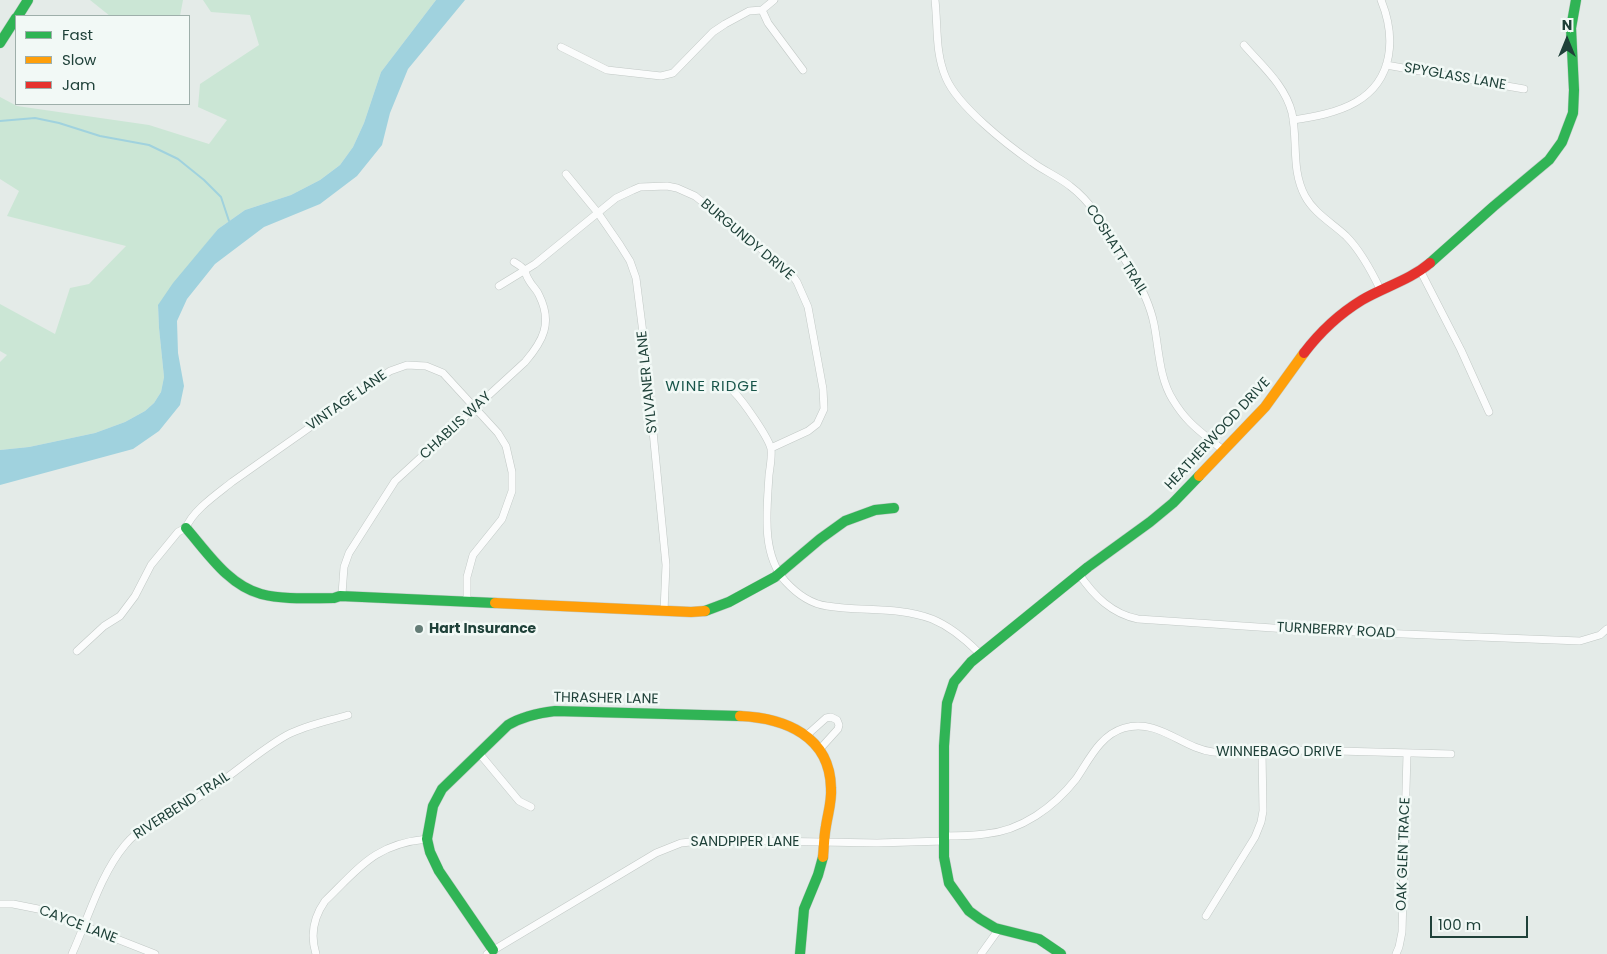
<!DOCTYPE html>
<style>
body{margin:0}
#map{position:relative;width:1607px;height:954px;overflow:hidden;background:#e4ebe8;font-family:Poppins,sans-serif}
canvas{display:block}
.legend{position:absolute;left:15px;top:15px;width:175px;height:90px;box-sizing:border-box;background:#f2f9f6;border:1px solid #9eafaa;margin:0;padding:6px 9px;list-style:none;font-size:15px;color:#1f4139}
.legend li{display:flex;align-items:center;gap:10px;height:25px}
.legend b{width:25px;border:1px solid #9eafaa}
.north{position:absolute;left:1542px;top:15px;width:50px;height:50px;-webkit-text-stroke:4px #f2f9f6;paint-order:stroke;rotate:0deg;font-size:14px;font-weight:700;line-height:20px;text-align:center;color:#1f4139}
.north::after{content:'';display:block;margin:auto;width:18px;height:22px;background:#1f4139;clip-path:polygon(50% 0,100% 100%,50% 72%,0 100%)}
.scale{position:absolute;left:1430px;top:916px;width:98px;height:22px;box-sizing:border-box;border:2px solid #1f4139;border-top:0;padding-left:6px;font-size:15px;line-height:18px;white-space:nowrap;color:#1f4139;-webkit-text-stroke:4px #f2f9f6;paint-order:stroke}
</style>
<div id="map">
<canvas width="1607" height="954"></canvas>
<ul class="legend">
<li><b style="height:6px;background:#30b455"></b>Fast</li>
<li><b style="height:6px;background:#ff9f0a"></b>Slow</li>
<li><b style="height:6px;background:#e5322d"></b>Jam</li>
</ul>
<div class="north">N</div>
<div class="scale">100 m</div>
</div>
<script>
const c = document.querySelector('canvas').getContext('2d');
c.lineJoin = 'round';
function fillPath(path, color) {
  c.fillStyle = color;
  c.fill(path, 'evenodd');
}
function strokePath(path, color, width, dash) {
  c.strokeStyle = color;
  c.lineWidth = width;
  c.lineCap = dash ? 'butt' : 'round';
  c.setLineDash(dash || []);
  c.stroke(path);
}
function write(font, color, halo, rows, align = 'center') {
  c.font = font + ' Poppins,sans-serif';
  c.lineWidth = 5;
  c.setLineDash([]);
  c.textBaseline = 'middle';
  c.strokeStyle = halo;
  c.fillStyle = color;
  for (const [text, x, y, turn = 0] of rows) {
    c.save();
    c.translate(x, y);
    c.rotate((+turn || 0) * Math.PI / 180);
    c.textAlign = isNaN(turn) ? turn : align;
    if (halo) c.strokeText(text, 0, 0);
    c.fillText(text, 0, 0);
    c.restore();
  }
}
fillPath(new Path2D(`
 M90,0H183L180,16H110Z
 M203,0H436L381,72L364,123L353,147L340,165L320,180L291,195L245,210L218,229L158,306L159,328L164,377L161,392L154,403L145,411L125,422L95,433L29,447L0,450V362L7,355L0,351V288V304L55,334L70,288L89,284L126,246L7,216L19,191L0,179V97L17,106L149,125L209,144L227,120L198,107L200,84L259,45L250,15L211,12Z`), '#cbe6d5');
fillPath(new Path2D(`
 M436,0H465L408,69L390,113L382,145L357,176L320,204L264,227L215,264L187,299L177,321L178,353L184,386L180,405L159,431L133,449L0,485V450L29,447L95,433L125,422L145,411L154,403L161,392L164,377L159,328L158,305L173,283L218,229L245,210L291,195L320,180L340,165L353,147L364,123L381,72Z`), '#a0d2de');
strokePath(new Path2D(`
 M0,121L35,118L59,123L100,136L149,145L178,159L204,180L221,197L229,221`), '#a0d2de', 2);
const street = new Path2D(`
 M935,0C938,27 935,53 946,78C958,106 1006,144 1032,162C1044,171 1059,177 1070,186C1097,206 1113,241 1130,268C1141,286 1150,304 1154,324C1159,349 1159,378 1173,400C1188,425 1203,433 1224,451
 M762,10L768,23L803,70
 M1244,45C1262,66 1285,85 1292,113C1298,141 1291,170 1305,196C1314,213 1332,223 1346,236C1361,251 1372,272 1381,291
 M561,47L607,70L661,76L673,73L713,32L725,24L749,11L762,10L774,0
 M1386,65L1524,89
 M1293,120C1313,117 1337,113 1356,102C1394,80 1396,37 1381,0
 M566,174L598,213L620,245L630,261L636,278L645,349L666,565L664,611
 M1420,270L1461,350L1489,412
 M499,286L535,264L616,198L633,190L640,187L667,186L677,188L695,196L790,272L797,282L808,307L823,389L824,409L817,424L808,431L771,448
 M734,392C743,401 769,438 771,449C772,457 770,467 769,475C767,510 761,553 785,581C796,593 811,604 827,606C862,612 897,606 932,619C949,626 965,639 978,652
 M1079,574C1094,596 1112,614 1138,619L1303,630L1580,641L1600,635L1607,629
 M340,596L342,594L344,567L349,553L395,481L525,362C543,341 553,323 539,295C537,290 533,287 530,282C522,270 529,271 514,262
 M77,651L104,626L120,616L135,596L151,565L178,532L186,528C192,511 217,494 232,482L390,371L407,365L426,366L443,373L498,433L506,446L512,472V491L502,519L473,555L467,577V597L465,601
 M807,735L826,718L831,717L837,720L839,725L838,729L819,750
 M479,753L519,801L531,807
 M943,836C957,836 971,836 985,834C1021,831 1054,807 1076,779C1089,760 1100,735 1124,728C1159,718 1181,748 1213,752C1242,755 1272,750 1300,750C1350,751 1401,753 1451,754
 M0,904H13L43,910L155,954
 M1206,916L1255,837L1261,822L1263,811L1262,752
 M72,954C88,919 100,875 125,845C143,823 173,812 197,798C229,779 255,753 287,735C306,725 328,721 348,715
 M316,954C310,935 313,918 325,901C360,867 375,844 427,839
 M487,954L656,853L681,843L710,840L877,843L944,841
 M981,954L999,929
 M1396,954L1399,947L1402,932L1407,754`);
const fast = new Path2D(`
 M18,16L28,0
 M0,43L16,18
 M1430,263L1494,206L1549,160L1562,142L1573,113L1574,90L1571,28L1576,0
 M186,528C207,552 228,585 261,594C284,600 310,598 334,598L340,596L495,603
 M705,611L729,602L775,577L820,539L845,521L875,510L894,508
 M493,950L439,871L430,852L427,839L433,806L442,789L508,725C523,716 538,713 555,711L740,716
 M800,954L804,909L818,875L823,857
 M1061,954L1039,939L995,928L980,919L969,911L949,883L944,857V746L947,703L954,682L971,662L1088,567L1150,522L1173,503L1199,476`);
const slow = new Path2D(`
 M1199,476L1265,407L1304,353
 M495,603L691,612L705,611
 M740,716C785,718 830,736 831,788C832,801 828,813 826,826C824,836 824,846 823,857`);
const jam = new Path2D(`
 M1304,353C1320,332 1339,314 1362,300C1384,287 1410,280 1430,263`);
strokePath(street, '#c1c8c5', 8);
strokePath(fast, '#bfc9c5', 11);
strokePath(slow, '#bfc9c5', 11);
strokePath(jam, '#bfc9c5', 11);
strokePath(street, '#fbfcfc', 7);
strokePath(fast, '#30b455', 10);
strokePath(slow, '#ff9f0a', 10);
strokePath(jam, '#e5322d', 10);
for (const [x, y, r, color] of [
 [419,629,5,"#647c76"]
]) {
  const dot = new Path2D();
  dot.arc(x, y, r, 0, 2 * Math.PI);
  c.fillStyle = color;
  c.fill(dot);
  strokePath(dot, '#f2f9f6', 2);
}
write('14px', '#1f4139', '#f2f9f6', [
 ["SPYGLASS LANE",1455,77,10],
 ["BURGUNDY DRIVE",747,240,40],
 ["COSHATT TRAIL",1116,250,58],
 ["SYLVANER LANE",648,382,-96],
 ["VINTAGE LANE",347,401,-35],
 ["CHABLIS WAY",456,426,-43],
 ["HEATHERWOOD DRIVE",1218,434,-47],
 ["TURNBERRY ROAD",1336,631,3],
 ["THRASHER LANE",606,699,1],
 ["WINNEBAGO DRIVE",1279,752],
 ["RIVERBEND TRAIL",182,806,-33],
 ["SANDPIPER LANE",745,842],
 ["OAK GLEN TRACE",1404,854,-88],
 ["CAYCE LANE",78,925,21]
]);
write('bold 14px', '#1f4139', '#f2f9f6', [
 ["Hart Insurance",429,629]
], 'left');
c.letterSpacing = '1px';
write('15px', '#18554a', '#f2f9f6', [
 ["WINE RIDGE",712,387]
]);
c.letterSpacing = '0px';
</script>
